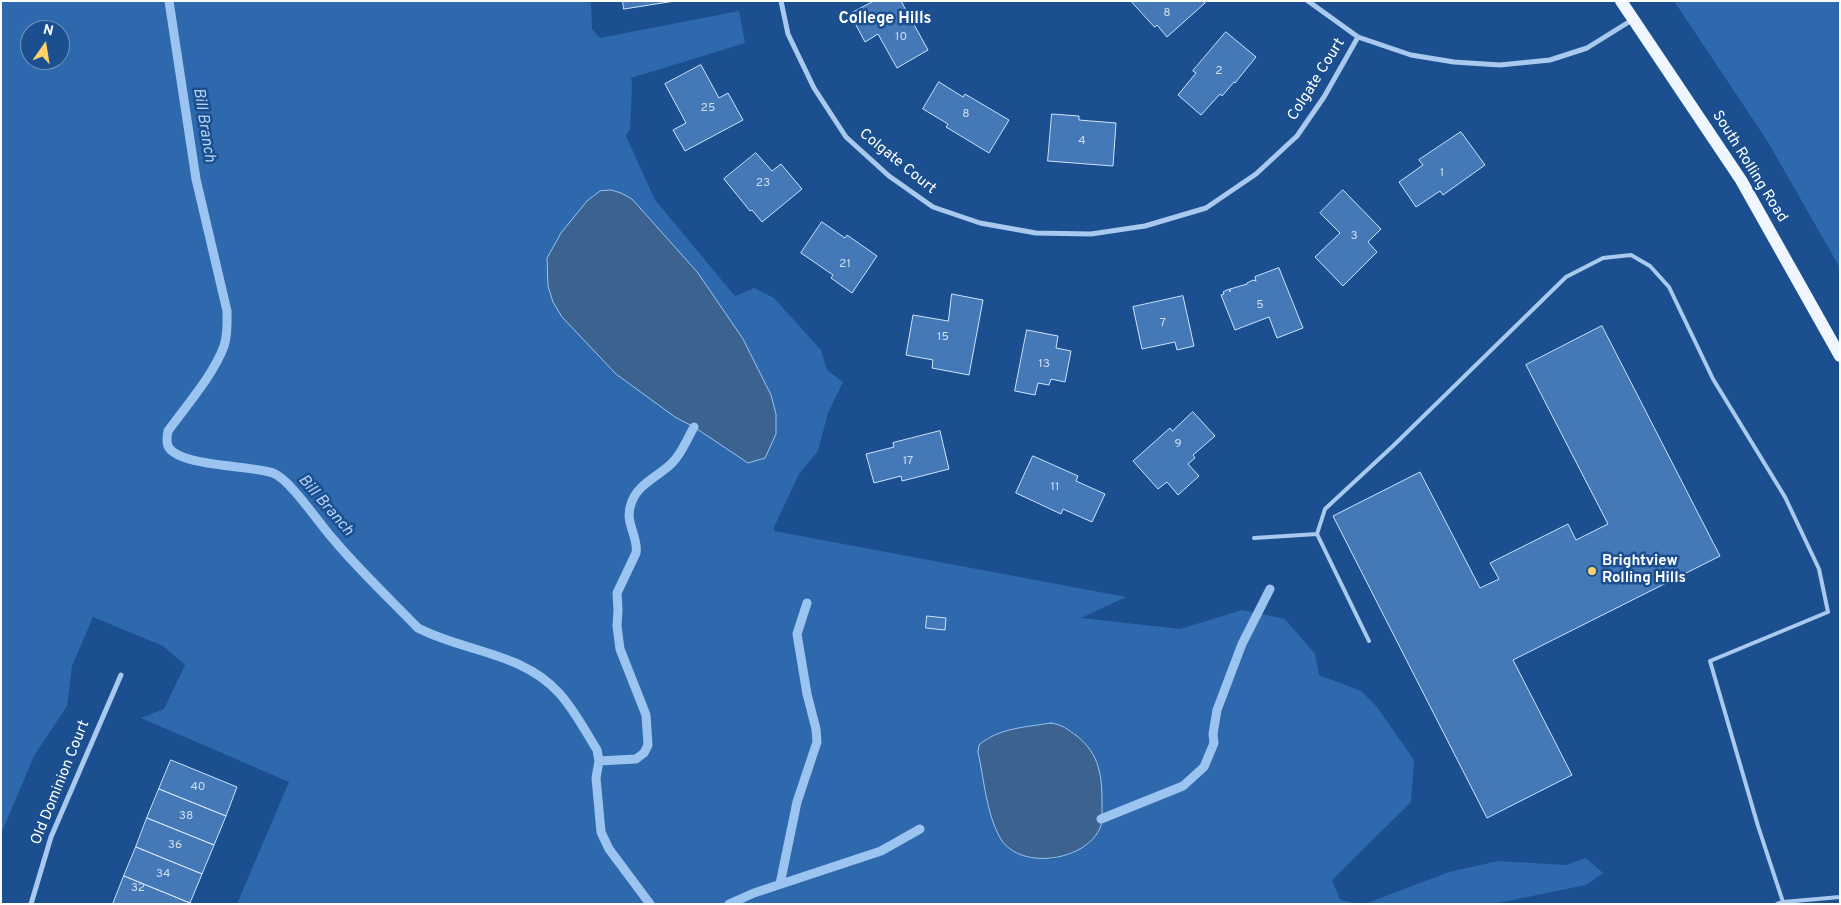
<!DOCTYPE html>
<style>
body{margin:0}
#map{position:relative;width:1841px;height:905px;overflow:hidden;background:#1b4f8f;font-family:Overpass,sans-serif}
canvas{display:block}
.frame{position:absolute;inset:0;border:2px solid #fff;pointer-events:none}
.north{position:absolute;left:20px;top:20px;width:50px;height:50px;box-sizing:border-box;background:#1b4f8f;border:1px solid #7695bc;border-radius:50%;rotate:13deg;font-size:14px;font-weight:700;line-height:20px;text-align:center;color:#fff}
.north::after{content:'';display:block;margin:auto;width:18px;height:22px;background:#ffd166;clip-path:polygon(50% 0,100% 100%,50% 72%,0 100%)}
</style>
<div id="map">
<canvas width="1841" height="905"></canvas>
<div class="frame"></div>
<div class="north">N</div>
</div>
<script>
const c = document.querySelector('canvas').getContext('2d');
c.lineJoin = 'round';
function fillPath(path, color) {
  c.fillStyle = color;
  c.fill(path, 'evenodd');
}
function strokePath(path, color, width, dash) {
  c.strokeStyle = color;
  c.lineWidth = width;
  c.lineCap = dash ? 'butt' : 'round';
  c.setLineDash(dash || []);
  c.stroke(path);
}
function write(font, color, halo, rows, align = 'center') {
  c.font = font + ' Overpass,sans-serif';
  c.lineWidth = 5;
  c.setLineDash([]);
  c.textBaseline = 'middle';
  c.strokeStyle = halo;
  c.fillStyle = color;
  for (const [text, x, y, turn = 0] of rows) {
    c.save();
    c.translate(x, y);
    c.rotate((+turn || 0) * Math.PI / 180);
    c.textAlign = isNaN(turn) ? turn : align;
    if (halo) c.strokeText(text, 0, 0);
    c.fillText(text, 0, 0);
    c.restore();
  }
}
fillPath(new Path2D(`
 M1,1H591L592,29L600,38L739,11L745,43L631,78L632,83L630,129L626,136L655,200L734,295L736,296L754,288L774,298L821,350L827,370L843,382L828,413L818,451L799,474L774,527V531L1126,597L1081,618L1180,629L1242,610L1285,619L1315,654L1319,675L1361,691L1377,707L1414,760L1411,802L1332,880L1340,900L1361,904H237L289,782L141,718L164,709L185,665L163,646L93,617L72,666L67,706L34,756L1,834ZM30,30H60V60H30ZM1051,723L1101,819C1097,846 1073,852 1051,860L986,738L1012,729Z
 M1674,1H1840V268L1768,142Z
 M1586,858L1603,873L1586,885L1493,904H1365L1449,872L1498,861L1565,865Z`), '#2e69ad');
const water = new Path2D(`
 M611,190L621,193L632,199L698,273L743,339L771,395L776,414V434L765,458L748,463L694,427L675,417L616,374L562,317L553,302L548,286L547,258L561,233L587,201L600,191Z
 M1051,723C1063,725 1067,729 1077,736C1100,755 1102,776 1102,804C1102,813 1103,823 1099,830C1083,862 1017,871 999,836C986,811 984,779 978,752L979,745C998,728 1027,727 1051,723Z`);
fillPath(water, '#3c6290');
strokePath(water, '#9cc4f0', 1);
strokePath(new Path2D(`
 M169,1L196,179L227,311C227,323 228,334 224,346C214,374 186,406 168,431C167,436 166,441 168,446C178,467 251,465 273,473C290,479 320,525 334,540C360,571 390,599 418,628C464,652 522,652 559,693C573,708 586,732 597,750L599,761L596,778L601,832L609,849L650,904
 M599,761L636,759L644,753L648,745L646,715L620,649L617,626L618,610L617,593L636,553C639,537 624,523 631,504C637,484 658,477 672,463C682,453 687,439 694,427
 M1101,819L1183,786L1204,767L1214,743L1213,734L1217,710L1242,644L1270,589
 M780,884L797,802L817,742L816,729L807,694L797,634L807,603
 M729,904L754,893L881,851L920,829`), '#9cc4f0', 9);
const building = new Path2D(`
 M623,1H675L624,9Z
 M874,1H901L928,50L897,68L878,34L865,42L850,14Z
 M1131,1H1204L1205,3L1167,37L1157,25L1155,27Z
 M1226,32L1256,57L1235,83L1234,82L1222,96L1220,94L1201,115L1178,95L1196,73L1193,71Z
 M701,65L719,98L728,93L743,120L685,151L673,130L686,123L665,84Z
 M939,82L963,97L965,94L1009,120L989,153L946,127L948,124L923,109Z
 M1052,114L1079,116V120L1116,123L1113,166L1048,161Z
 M1461,132L1485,165L1443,195L1440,191L1416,207L1399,182L1423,165L1419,160Z
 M756,153L772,171L781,164L802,189L762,222L752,210L750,211L724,179Z
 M1343,190L1381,229L1368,242L1377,252L1343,286L1315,257L1340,233L1320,213Z
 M822,222L845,238L847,235L877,256L852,293L831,278L833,275L801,253Z
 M1279,268L1303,328L1277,338L1269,317L1235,330L1221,295L1224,294L1223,292L1229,289L1230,292V289L1247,284V283L1253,280L1256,281L1255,277Z
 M952,294L983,300L969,375L932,368L933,360L906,355L913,315L948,321Z
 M1183,296L1194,346L1177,350L1175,342L1142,349L1133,307Z
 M1602,326L1720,556L1513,660L1572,775L1487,818L1333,516L1420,472L1480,588L1499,579L1490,563L1568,524L1576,540L1608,524L1526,365Z
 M1027,330L1058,336L1056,348L1071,351L1065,382L1051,379L1049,385L1038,383L1035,395L1015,391Z
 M1193,412L1215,436L1193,455L1195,458L1188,464L1199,476L1178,495L1167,482L1158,489L1133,461L1170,428L1172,431Z
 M940,431L949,469L902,481L901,476L874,483L866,454L894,447L893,443Z
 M1033,456L1078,476L1076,481L1105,494L1092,522L1063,509L1061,514L1016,493Z
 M927,616L946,618L945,630L926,628Z
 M171,760L237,787L226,816L159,789Z
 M159,789L226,816L214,845L147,818Z
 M147,818L214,845L202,874L136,847Z
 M136,847L202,874L190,903L124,876Z
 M124,876L190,903V904H113Z`);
fillPath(building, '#4478b7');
strokePath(building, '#cfe3fa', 1);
strokePath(new Path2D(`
 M1254,538L1317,534
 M1369,641L1317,534L1325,509L1393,446L1566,277L1603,258L1631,255L1650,266L1669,287L1713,379L1785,497L1819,569L1828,612L1710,661L1758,826L1783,902
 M1777,904L1783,902L1840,897`), '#a9c9ee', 4);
strokePath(new Path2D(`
 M781,1L788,34L814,88L846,137L889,176L933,207L980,223L1036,233L1091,234L1145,226L1206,208L1256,174L1297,136L1324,97L1358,37
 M1308,1L1358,37L1411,55L1454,62L1500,65L1550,60L1587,48L1632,20
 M31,904L51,837L121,675`), '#a9c9ee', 5);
strokePath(new Path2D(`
 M1621,1L1741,180L1840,356`), '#f0f6ff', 12);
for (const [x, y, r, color] of [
 [1592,571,5,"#ffd166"]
]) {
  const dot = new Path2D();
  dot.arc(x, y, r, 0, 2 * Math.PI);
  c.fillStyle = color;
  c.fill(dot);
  strokePath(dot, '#1b4f8f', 2);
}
write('12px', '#d0dded', null, [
 ["8",1167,14],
 ["10",901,38],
 ["2",1219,72],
 ["25",708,109],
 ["8",966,115],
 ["4",1082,142],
 ["1",1442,174],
 ["23",763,184],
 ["3",1354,237],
 ["21",845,265],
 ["5",1260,306],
 ["7",1163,324],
 ["15",943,338],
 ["13",1044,365],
 ["9",1178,445],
 ["17",908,462],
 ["11",1055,488],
 ["40",198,788],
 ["38",186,817],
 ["36",175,846],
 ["34",163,875],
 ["32",138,889]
]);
write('15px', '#fff', '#1b4f8f', [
 ["Colgate Court",1317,80,-58],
 ["Colgate Court",897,162,39],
 ["South Rolling Road",1749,167,58],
 ["Old Dominion Court",61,783,-68]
]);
write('bold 15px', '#fff', '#1b4f8f', [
 ["Brightview",1602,562],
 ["Rolling Hills",1602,579]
], 'left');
write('bold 16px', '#fff', '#1b4f8f', [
 ["College Hills",885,20]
]);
write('italic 16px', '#b5d3f5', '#1b4f8f', [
 ["Bill Branch",203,125,81],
 ["Bill Branch",325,506,49]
]);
</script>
